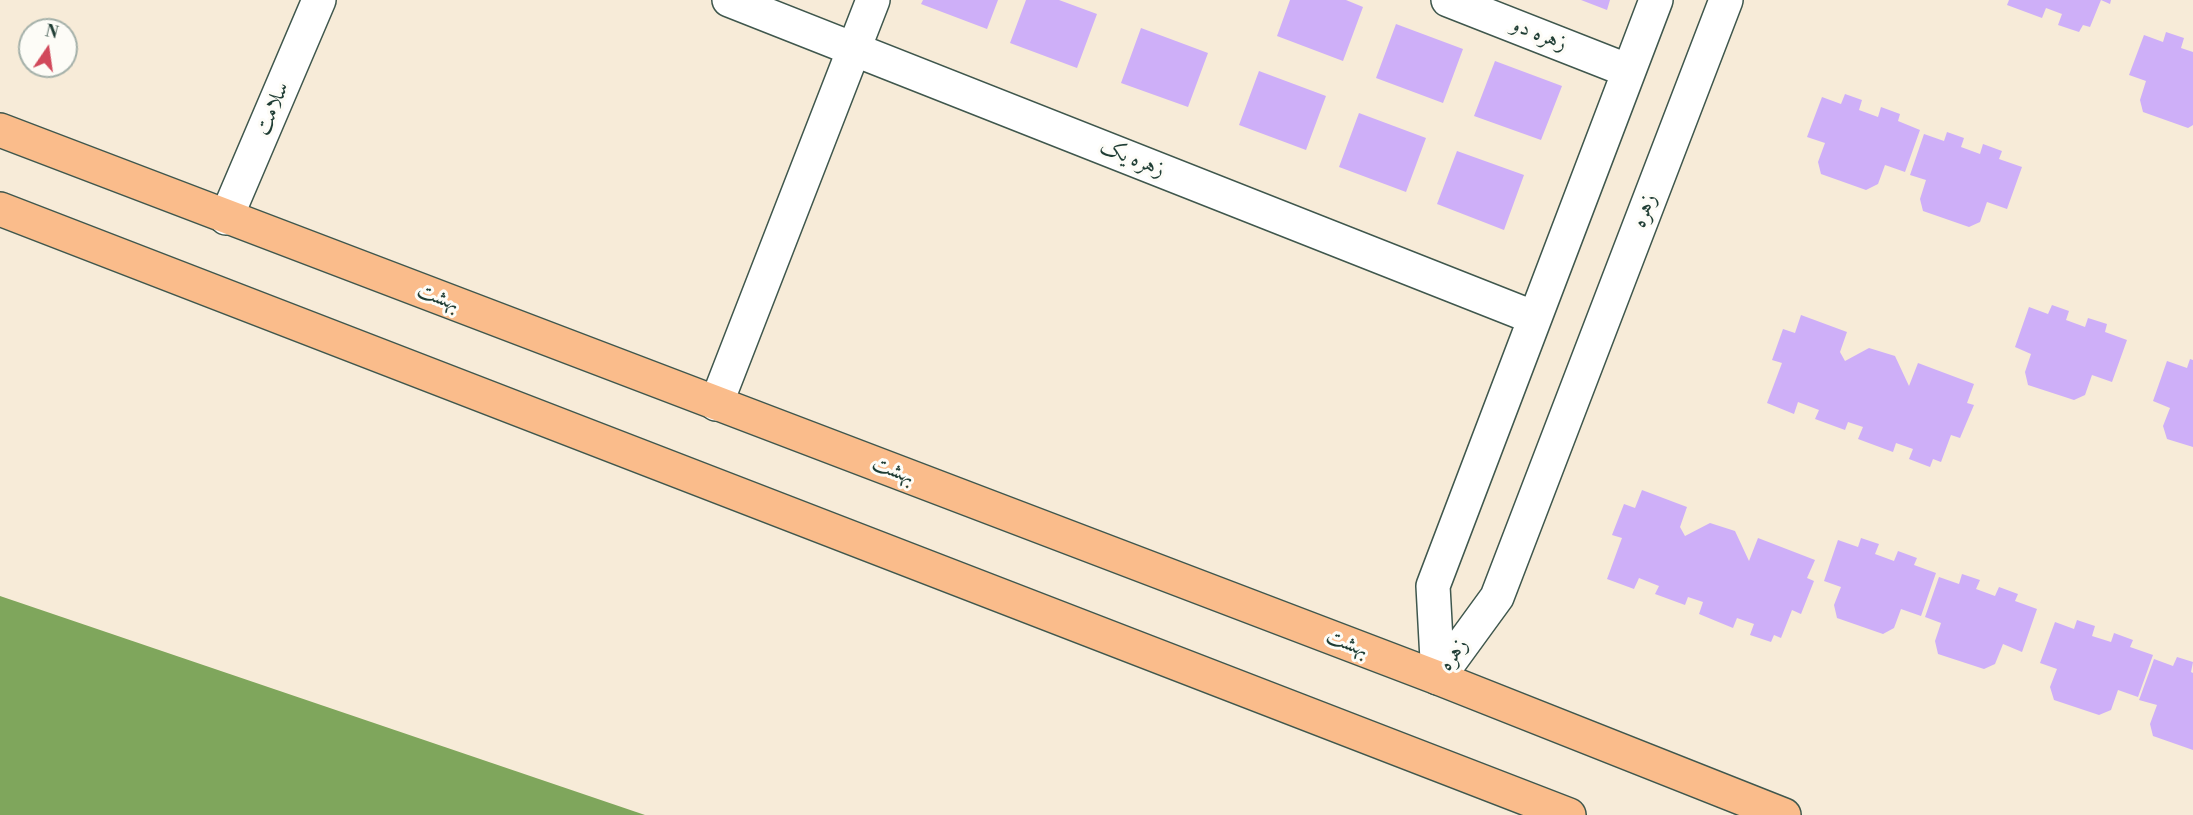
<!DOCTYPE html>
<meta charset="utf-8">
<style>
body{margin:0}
#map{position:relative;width:2193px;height:815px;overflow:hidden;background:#f7ebd8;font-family:"Libre Bodoni",serif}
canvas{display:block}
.north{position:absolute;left:18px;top:18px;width:60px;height:60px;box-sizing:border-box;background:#fdfcf7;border:2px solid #a4b0a9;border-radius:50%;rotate:13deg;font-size:16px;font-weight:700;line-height:24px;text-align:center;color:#1f3d34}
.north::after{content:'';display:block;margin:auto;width:21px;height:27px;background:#d1495b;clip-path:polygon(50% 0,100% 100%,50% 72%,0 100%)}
</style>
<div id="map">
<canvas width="2193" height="815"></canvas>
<div class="north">N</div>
</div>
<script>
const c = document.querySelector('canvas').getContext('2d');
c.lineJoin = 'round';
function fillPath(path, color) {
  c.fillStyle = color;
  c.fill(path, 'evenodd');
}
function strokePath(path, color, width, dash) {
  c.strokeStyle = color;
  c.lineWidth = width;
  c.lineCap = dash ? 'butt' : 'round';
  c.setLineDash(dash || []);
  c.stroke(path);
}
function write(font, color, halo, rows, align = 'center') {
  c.font = font + ' "Libre Bodoni",Amiri,serif';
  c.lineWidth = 6;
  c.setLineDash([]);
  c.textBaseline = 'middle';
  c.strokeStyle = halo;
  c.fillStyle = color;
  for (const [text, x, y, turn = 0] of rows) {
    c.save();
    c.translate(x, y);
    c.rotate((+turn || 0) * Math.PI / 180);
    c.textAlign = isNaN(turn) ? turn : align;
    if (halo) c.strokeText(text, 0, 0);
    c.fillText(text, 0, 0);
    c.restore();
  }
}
fillPath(new Path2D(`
 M0,596L645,815H0Z`), '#7fa65c');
fillPath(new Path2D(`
 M923,0H998L987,29L921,4Z
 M1026,0H1059L1097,14L1077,68L1010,43Z
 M1290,0H1346L1363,7L1343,61L1277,36Z
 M1581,0H1610L1607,10Z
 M2009,0H2111L2110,4L2101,0L2090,27L2083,25L2079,32L2058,25L2062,14L2046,8L2042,18L2007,5Z
 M1396,24L1463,49L1443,103L1376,78Z
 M1141,28L1208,53L1188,107L1121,83Z
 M2166,32L2184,38L2181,48L2193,52V125L2188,128L2143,112L2140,100L2146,81L2129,75L2144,35L2163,42Z
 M1495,61L1562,86L1541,140L1474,116Z
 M1259,71L1326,96L1306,150L1239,125Z
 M1845,94L1862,100L1859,110L1878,117L1881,107L1900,114L1898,121L1920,130L1905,172L1885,165L1878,184L1866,190L1821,174L1818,162L1825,143L1807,137L1822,97L1841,104Z
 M1359,113L1426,138L1406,192L1339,167Z
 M1947,132L1964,138L1961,147L1980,154L1983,144L2002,151L1999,159L2022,167L2007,209L1987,202L1980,222L1969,227L1923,211L1920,199L1926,180L1910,175L1924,134L1944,141Z
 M1457,151L1524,175L1504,230L1437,204Z
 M2052,305L2069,311L2066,320L2085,327L2088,318L2107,324L2105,332L2127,340L2112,382L2092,375L2085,395L2074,400L2028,385L2025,372L2031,354L2015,347L2029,307L2048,314Z
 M1801,315L1847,332L1840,352L1845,361L1869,348L1895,356L1909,386L1918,363L1974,384L1967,403L1974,405L1960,438L1951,435L1941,462L1933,459L1930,467L1909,459L1913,449L1896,443L1893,452L1858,439L1863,427L1848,422L1845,430L1815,419L1819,410L1798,402L1794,414L1767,403L1782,363L1772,360L1783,329L1795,333Z
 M2190,359L2193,360V447L2167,439L2163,426L2170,408L2153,401L2167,361L2187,368Z
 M1642,490L1687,507L1680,527L1685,536L1710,523L1735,531L1749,561L1758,538L1815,560L1807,578L1814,581L1801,614L1792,610L1781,638L1774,635L1771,642L1750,635L1754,624L1737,618L1733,628L1699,614L1703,602L1688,597L1685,605L1655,594L1659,586L1639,578L1634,589L1607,579L1622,538L1612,535L1624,504L1635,508Z
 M1861,538L1879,544L1875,554L1894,561L1898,551L1917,558L1914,565L1936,573L1921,616L1901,609L1894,628L1883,634L1837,618L1834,605L1841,587L1824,581L1838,540L1858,547Z
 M1962,574L1980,580L1976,589L1995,596L1999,587L2018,594L2015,601L2037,609L2022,652L2003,644L1995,664L1984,669L1938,654L1935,641L1941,623L1925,617L1939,577L1959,584Z
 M2077,620L2095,626L2092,636L2111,642L2114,633L2133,640L2130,647L2153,655L2138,697L2118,690L2111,710L2099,715L2054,700L2050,687L2057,669L2040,663L2055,622L2074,629Z
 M2177,657L2193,662L2191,672L2193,673V750L2153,736L2150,724L2157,705L2139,700L2154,659L2173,666Z`), '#ceaff8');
const minor = new Path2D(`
 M729,0L1535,318
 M1448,0L1629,71
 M226,218L319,0
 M716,404L873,0
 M1438,678L1497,597L1726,0
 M1438,678L1433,586L1656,0`);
const major = new Path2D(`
 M0,130L1438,678L1784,815
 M0,209L1569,815`);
strokePath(minor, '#3f574d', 36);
strokePath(major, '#3f574d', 36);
strokePath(minor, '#fff', 33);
strokePath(major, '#fabc8b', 33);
write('22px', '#1f3d34', '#fdfcf7', [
 ["زهره دو",1539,35,21],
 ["سلامت",273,109,-67],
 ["زهره یک",1132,159,22],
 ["زهره",1645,211,-69],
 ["بهشت",438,298,21],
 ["بهشت",893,471,21],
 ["بهشت",1347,644,21],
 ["زهره",1454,655,-54]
]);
</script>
